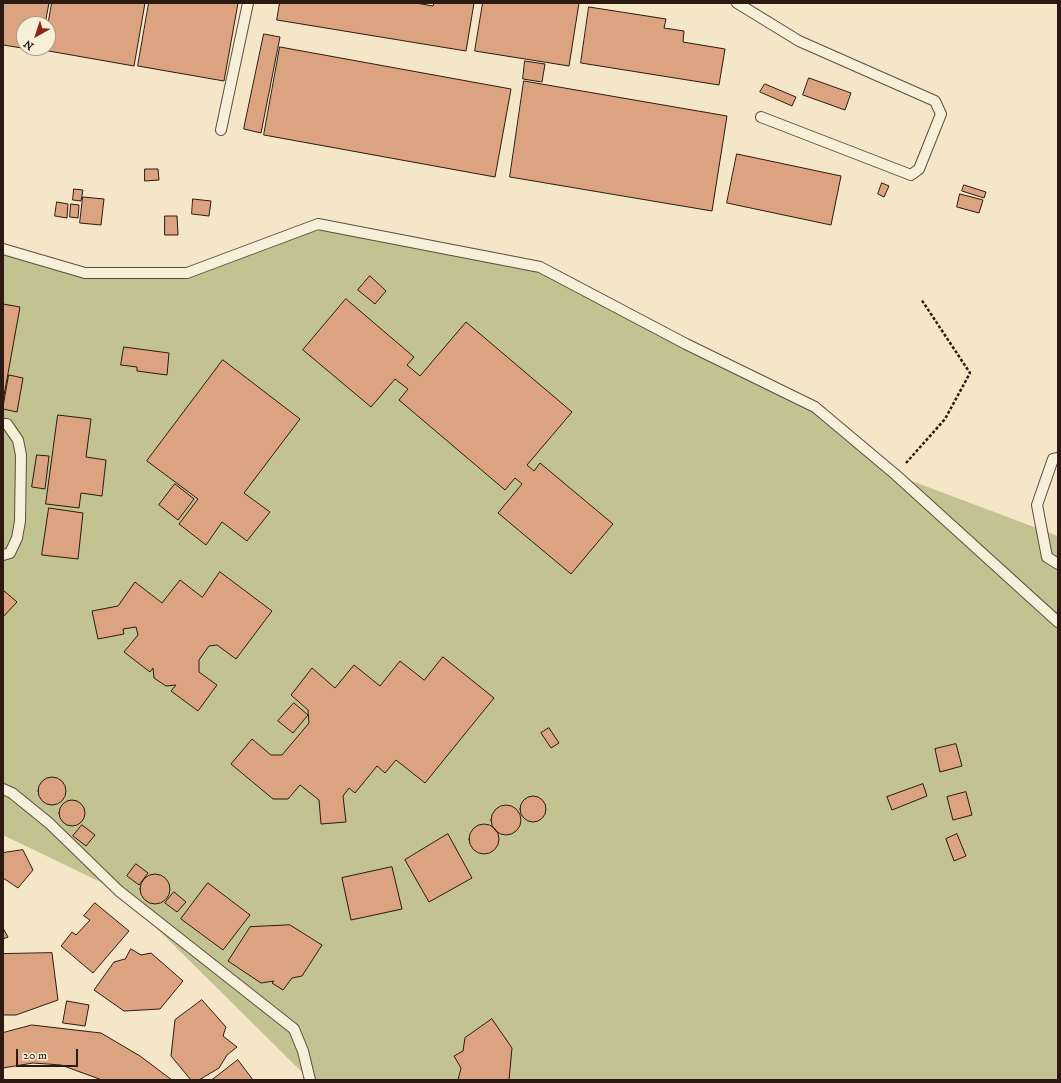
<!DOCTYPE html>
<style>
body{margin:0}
#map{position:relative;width:1061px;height:1083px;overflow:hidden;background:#f5e6c8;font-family:"IM FELL DW Pica",serif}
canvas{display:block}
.frame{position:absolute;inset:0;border:4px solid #2c1a12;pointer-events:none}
.north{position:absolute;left:16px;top:16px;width:40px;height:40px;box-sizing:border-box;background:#f8efdb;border:1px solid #a69a8b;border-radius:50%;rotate:219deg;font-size:11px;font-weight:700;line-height:16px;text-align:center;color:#2c1a12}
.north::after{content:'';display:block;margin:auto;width:14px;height:18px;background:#8f2418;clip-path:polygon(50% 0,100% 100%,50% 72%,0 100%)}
.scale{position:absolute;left:16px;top:1049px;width:62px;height:18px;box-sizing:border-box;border:2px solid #2c1a12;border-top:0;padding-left:5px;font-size:12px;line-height:14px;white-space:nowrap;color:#2c1a12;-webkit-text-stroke:3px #f8efdb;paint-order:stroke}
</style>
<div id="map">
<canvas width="1061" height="1083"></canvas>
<div class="frame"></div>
<div class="north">N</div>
<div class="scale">20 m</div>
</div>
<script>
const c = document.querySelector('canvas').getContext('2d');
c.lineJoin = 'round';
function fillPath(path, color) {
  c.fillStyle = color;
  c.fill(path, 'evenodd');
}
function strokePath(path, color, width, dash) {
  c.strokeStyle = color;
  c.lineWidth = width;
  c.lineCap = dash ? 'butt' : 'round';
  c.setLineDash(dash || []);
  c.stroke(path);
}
fillPath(new Path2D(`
 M318,224L540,267L815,407L896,475L1058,536V1080H310L119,891L3,835V249L86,273H187Z`), '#c3c391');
const building = new Path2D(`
 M3,3H49L45,24H24V48H42L41,51L3,45Z
 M52,3H145L134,66L43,50L44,48H48V24Z
 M149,3H238L224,81L138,66Z
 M280,3H416L433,6L434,3H474L466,51L277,20Z
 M483,3H579L569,66L475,51Z
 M589,7L666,19L664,28L684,31L683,42L725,49L719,85L581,63Z
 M264,34L280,37L261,133L244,129Z
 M280,47L511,89L495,177L264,135Z
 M525,61L545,64L542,82L523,79Z
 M809,78L851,93L845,110L803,95Z
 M524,81L727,116L712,211L510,177Z
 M765,84L796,97L792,106L760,92Z
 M737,154L841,176L831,225L727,203Z
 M145,169H158L159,180L145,181Z
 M882,183L889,186L884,197L878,194Z
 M964,185L986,192L984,198L962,191Z
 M74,189L83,190L81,201L73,200Z
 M960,194L983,200L979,213L957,207Z
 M83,197L104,199L101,225L80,223Z
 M193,199L211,201L209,216L192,214Z
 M57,202L68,204L67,218L55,216Z
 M71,204L79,205L78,218L70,217Z
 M165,216H177L178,235H165Z
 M370,276L386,291L375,304L358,290Z
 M346,299L414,357L407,365L420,376L466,322L572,412L527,465L534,471L540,463L613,524L571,574L498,513L522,484L515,478L505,490L399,400L408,389L395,379L371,407L303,350Z
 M3,304L20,307L3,401Z
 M124,347L169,353L167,375L137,371V367L121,365Z
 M223,360L300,419L244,493L270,512L247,541L222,522L206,545L179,524L198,499L147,461Z
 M9,375L23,378L17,412L3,409Z
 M58,415L91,419L86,457L106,460L102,496L81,493L79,508L46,504Z
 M37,455L49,456L45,489L32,487Z
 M175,484L194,499L178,520L159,505Z
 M49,508L83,513L78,559L42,555Z
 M220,572L272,611L236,659L217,645L209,646L199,660V672L217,685L198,711L171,691L176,685L166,686L154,678L153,668L150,672L124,652L138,635L136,627L123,629L124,634L98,639L92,611L118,606L135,582L162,603L180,580L202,597Z
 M3,590L17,602L3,617Z
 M443,657L494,698L425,783L396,760L385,773L377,766L355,793L349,788L343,796L346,822L321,824L319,800L300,785L288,799H273L231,764L252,739L271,755H282L309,723L308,710L291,695L312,668L335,688L354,665L380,686L400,661L424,680Z
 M294,703L308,715L293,733L278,721Z
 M549,728L559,743L551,748L541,733Z
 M956,744L962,766L940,772L935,749Z
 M38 791a14 14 0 1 1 28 0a14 14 0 1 1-28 0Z
 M923,784L927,796L892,810L887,797Z
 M966,792L972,815L953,820L947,797Z
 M520 809a13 13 0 1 1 26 0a13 13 0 1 1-26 0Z
 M59 813a13 13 0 1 1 26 0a13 13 0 1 1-26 0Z
 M491 820a15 15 0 1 1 30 0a15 15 0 1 1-30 0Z
 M469 839a15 15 0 1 1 30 0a15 15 0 1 1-30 0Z
 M82,825L95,835L86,846L73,836Z
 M448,834L472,878L429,902L405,860Z
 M957,834L966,856L954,861L946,839Z
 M23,850L33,870L18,888L3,878V853Z
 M136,864L148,873L139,885L127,876Z
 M392,867L402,909L351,920L342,878Z
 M140 889a15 15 0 1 1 30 0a15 15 0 1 1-30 0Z
 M208,883L250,915L223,950L181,919Z
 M174,892L186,902L177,912L165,903Z
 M95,903L129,931L93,973L61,946L72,932L76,935L90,920L84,916Z
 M290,925L322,945L302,976L292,978L283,990L272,983L274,981L261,983L228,961L250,927Z
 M3,928L8,937L3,939Z
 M131,949L141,955L151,953L183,981L160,1009L124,1011L94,990L114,962L125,959Z
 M52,953L58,1000L16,1015H3V954Z
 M202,1000L226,1027L223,1036L237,1047L227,1055L219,1068L199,1080H191L171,1056L175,1020Z
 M67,1001L89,1005L85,1026L63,1023Z
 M492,1019L512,1048L509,1080H458L461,1068L454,1056L463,1051L465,1038Z
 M32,1025L101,1033L140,1056L172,1080H102L61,1065L33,1063L3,1068V1033Z
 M238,1060L253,1080H212Z`);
fillPath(building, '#dba37f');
strokePath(building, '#2c1a12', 1);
const lane = new Path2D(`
 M737,3L799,41L935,101L941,114L919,169L911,175L761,117
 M221,130L248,3
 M3,249L85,273H187L318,224L540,267L686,344L815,407L896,475L1058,622
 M3,424H7L18,440L21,455L20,521L17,538L10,553L3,555
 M1058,458L1053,459L1037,505L1047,557L1058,564
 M3,789L12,793L49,823L119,891L294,1029L303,1051L310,1080`);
strokePath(lane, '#5e4d40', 12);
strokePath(new Path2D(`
 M906,463L945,419L970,373L921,299`), '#2c1a12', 2.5, [3, 2]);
strokePath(lane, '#f8efdb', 10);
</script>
